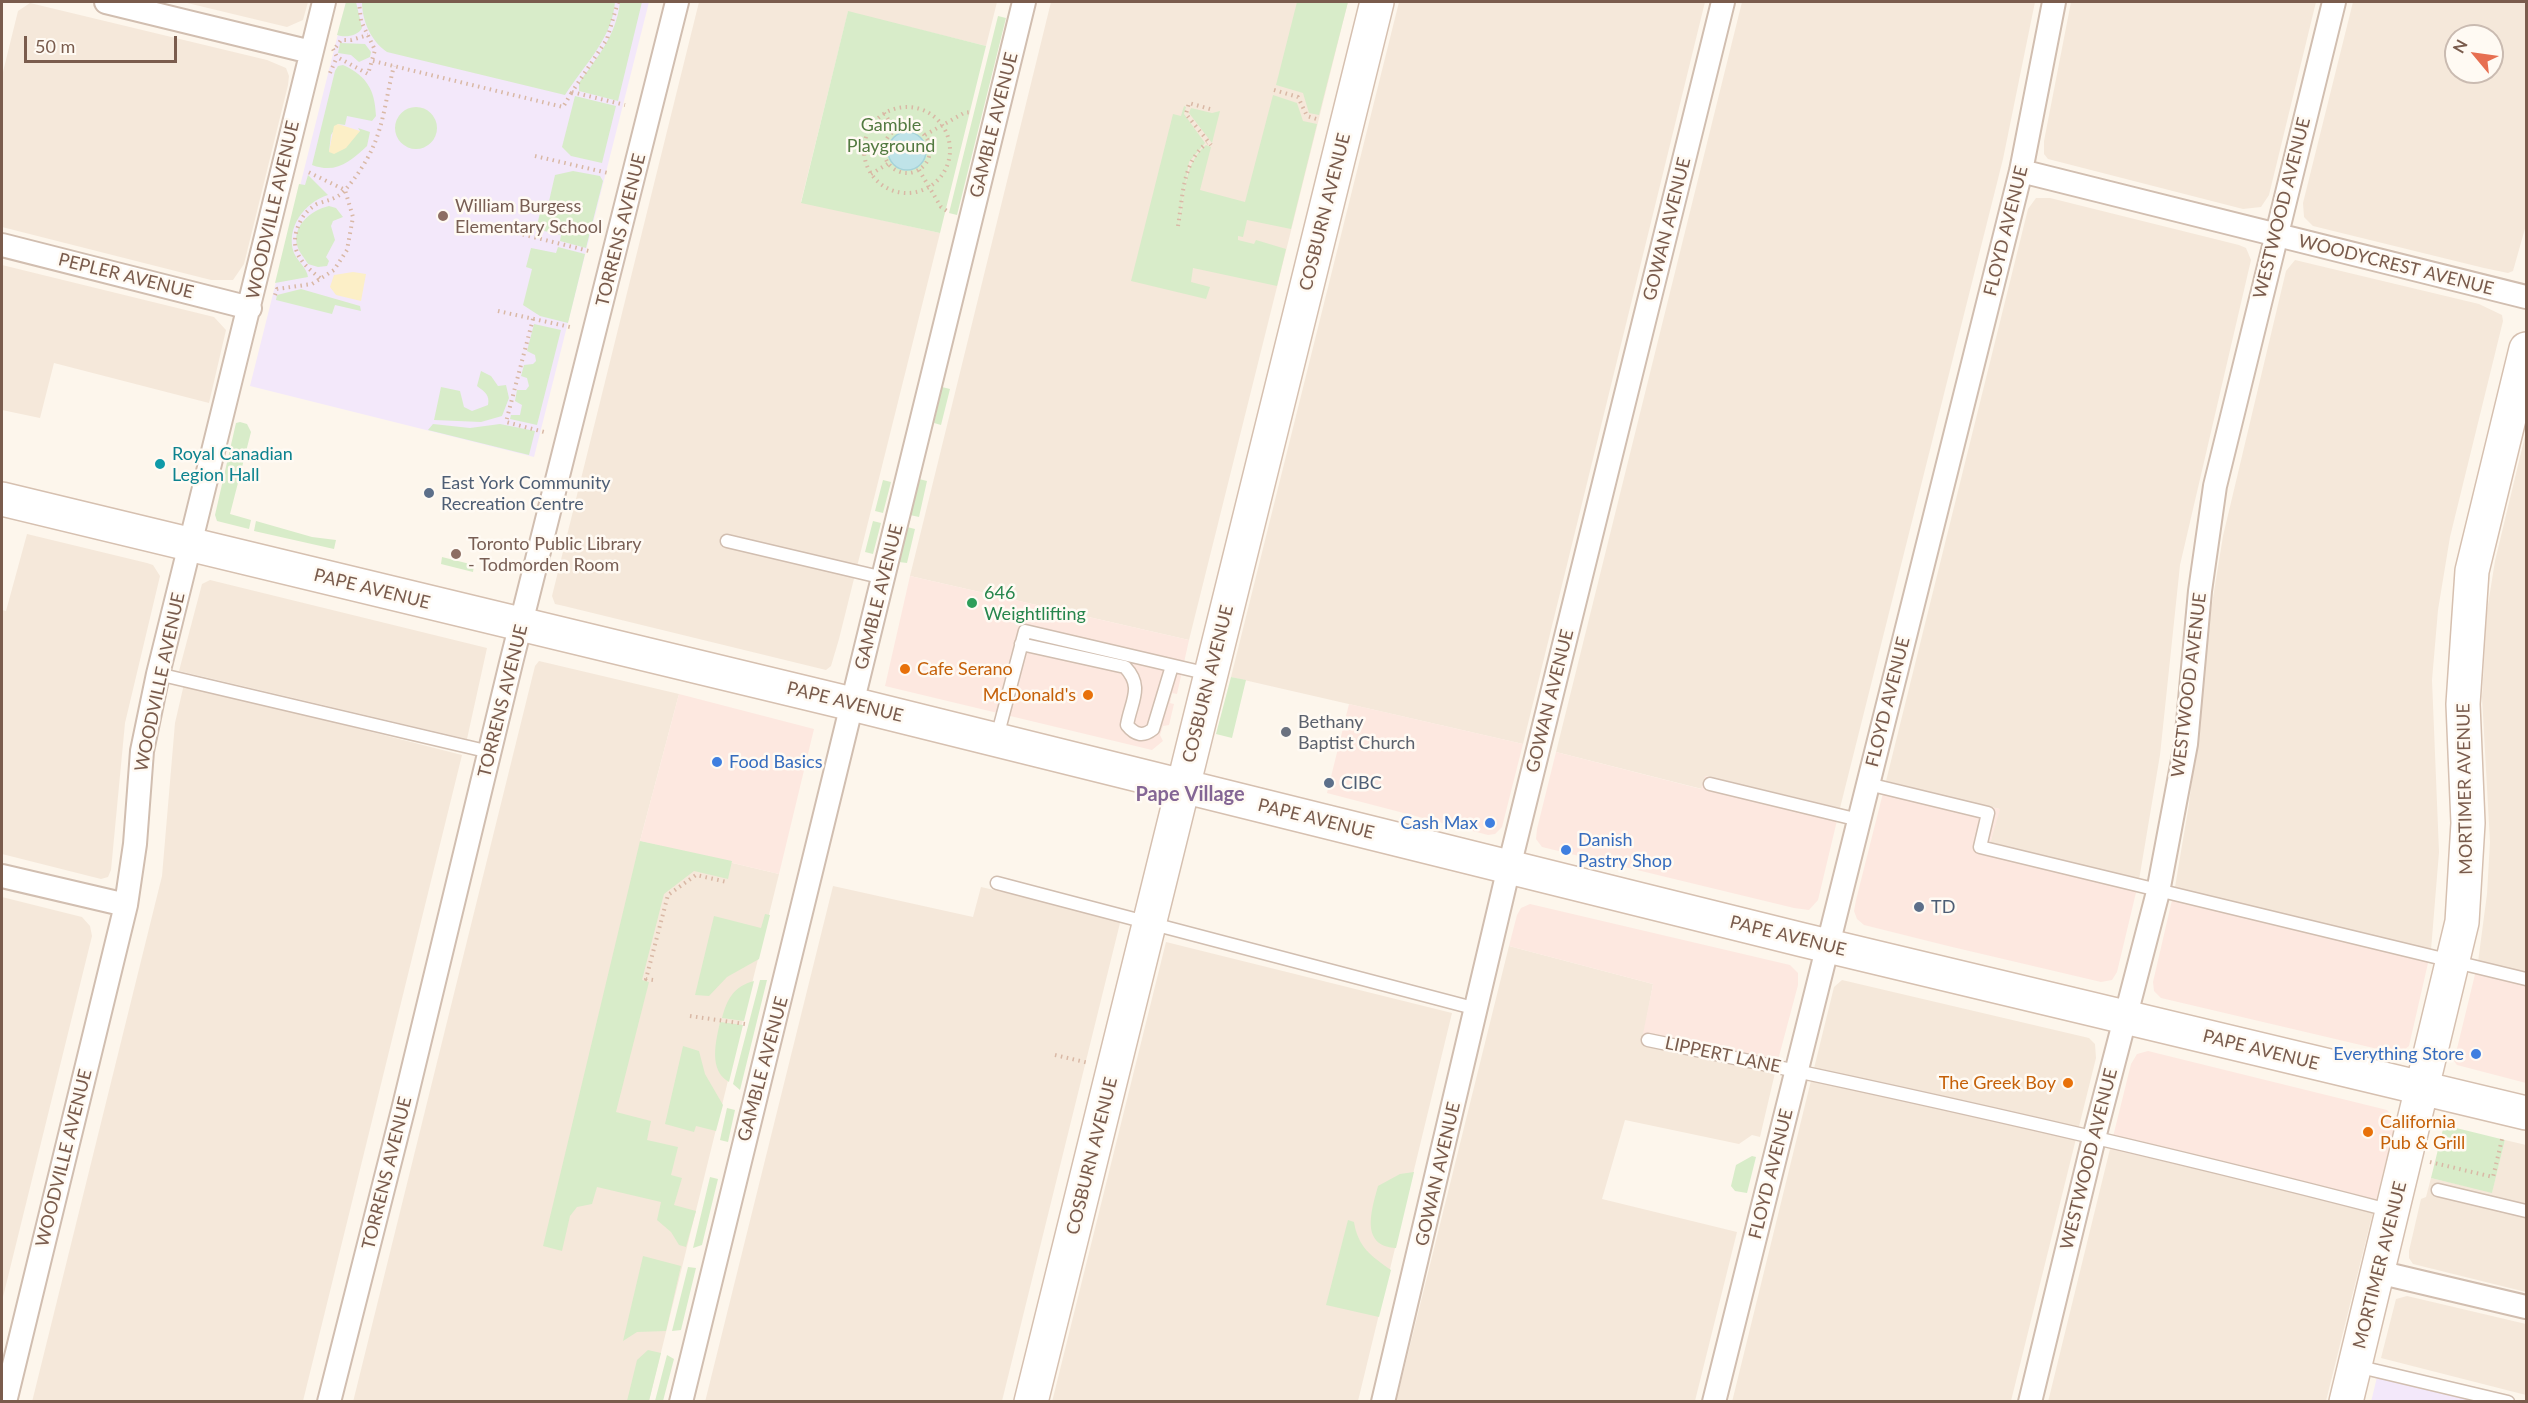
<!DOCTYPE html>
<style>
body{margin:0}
#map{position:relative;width:2528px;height:1403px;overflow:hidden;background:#fdf6ec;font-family:Lato,sans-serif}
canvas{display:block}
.frame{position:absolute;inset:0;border:3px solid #7a5c4d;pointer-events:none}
.north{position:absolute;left:2444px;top:24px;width:60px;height:60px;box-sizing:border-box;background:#fffaf3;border:2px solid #cabbb1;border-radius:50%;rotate:299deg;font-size:16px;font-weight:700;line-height:24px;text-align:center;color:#7a5c4d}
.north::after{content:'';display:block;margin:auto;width:21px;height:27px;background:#e76f51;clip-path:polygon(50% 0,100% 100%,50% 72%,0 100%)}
.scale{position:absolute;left:24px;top:36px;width:153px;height:27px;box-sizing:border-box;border:3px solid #7a5c4d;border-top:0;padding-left:8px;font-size:18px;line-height:21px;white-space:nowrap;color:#7a5c4d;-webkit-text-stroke:4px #fffaf3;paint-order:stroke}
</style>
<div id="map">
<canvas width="2528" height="1403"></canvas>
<div class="frame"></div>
<div class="north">N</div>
<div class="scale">50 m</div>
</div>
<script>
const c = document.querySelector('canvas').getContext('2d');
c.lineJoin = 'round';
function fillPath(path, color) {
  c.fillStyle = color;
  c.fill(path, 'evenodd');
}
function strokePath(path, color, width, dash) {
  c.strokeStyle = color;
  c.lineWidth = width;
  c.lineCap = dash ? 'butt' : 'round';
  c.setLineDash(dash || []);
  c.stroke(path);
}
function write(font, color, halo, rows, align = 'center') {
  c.font = font + ' Lato,sans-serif';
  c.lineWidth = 5;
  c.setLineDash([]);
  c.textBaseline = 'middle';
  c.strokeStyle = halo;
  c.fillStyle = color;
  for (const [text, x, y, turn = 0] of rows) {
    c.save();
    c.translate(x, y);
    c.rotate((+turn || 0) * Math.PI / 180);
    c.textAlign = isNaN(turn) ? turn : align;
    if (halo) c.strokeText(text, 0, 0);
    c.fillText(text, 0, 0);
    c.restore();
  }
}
fillPath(new Path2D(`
 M183,2H308L303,20L287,27Z
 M699,2H997L986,46L848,12L801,202L940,233L839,639L831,666L826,670L564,606L555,604L552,596Z
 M1051,2H1348L1189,640L910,576Z
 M1399,2H1705L1523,744L1231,677Z
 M1742,2H2035L2003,159L1840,808L1706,776L1702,789L1556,752Z
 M2071,2H2316L2269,195L2261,207L2243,209L2048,159L2044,154V141Z
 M2353,2H2526V225L2513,271L2508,273L2484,268L2313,226L2304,217L2303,203ZM2456,36H2492V72H2456Z
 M30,3L267,60L286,68L289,76L288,85L244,264L233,280H211L2,227V76L18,11Z
 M2036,198H2050L2239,245L2246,248L2251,260L2180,565L2160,755L2139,880L1990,844L1999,809L1886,781L2028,209Z
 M2295,260L2479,304L2502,315L2503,321L2450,537L2438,610L2432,680L2439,852L2431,950L2175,887L2189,804L2211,610L2223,536L2286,271Z
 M2,265L214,317L226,330L209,403L54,363L40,418L2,410Z
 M2526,432V974L2478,962L2487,894L2490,842L2482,697L2487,611L2495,561Z
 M27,534L147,563L153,565L160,576L125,723L111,870L108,877L101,879L2,854V610L6,611Z
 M210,580L487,648L467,739L179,671L202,584Z
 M539,661L679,694L640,841L779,874L649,1401L353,1402L535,666Z
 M184,684L462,755L303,1401L32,1402L162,876L175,723Z
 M833,886L973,917L981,887L1121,919L1002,1401L705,1402Z
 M2,897L82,917L90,926L92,936L2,1301Z
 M1166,942L1452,1013L1358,1401L1052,1402Z
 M1509,946L1653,984L1644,1034L1778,1060L1760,1137L1752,1135L1739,1144L1625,1120L1602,1199L1737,1232L1695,1401L1396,1402Z
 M1842,980L2089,1038L2095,1044L2096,1058L2011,1401L1732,1402L1834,987Z
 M2505,1140L2526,1145V1292L2413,1264L2409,1258V1251L2421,1199L2426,1197L2431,1178L2492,1192Z
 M2110,1149L2268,1185L2373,1212L2326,1401L2048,1402Z
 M2407,1296L2526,1324V1395L2381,1358L2396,1299Z`), '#f5e8da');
fillPath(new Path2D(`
 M910,576L1189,640L1177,694L1172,693L1170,703L1174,704L1169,725L1163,726L1160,735L1163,741L1152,750L885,686Z
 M679,694L814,729L779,874L640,841Z
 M1349,704L1523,744L1502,827L1495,834L1488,835L1327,793Z
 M1556,752L1701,789L1705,776L1840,808L1818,900L1809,910L1794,908L1542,847L1536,839L1537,829Z
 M1886,781L2000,809L1990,844L2139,880L2117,972L2112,980L2101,982L1948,946L1864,925L1857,919L1854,911L1856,900Z
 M2175,887L2431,950L2409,1046L2399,1054L2161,998L2154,991L2153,982Z
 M1530,904L1790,965L1798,973V985L1778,1060L1643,1034L1653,984L1509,946L1517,915L1521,908Z
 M2478,962L2526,974V1083L2457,1065L2454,1061Z
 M2148,1051L2387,1110L2393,1117L2395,1125L2373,1212L2268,1185L2110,1149L2131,1064L2137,1054Z`), '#fde8e0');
fillPath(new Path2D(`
 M346,2H649L534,457L250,386Z
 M2377,1377L2478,1401L2371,1402Z`), '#f3e8fa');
fillPath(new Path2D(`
 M346,2H356L362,28C358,36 345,38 337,35Z
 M362,2H615C612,39 584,65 565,95L387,52C371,41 362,21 362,2Z
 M620,2H642L618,101L579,91V83C598,56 616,36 620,2Z
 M1297,2H1348L1319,115L1309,113L1303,93L1276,85Z
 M848,11L986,46L940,233L801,203Z
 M998,16L1006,18L957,215L949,213Z
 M340,43L365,44L371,52L370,57L359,62L351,55L338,53Z
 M343,65C367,76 375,90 376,116L372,121L347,116L345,125L338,124L331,135L329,152L360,131L358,128L370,132L367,146C350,162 336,174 312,165L335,71L338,66Z
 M1273,95L1297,103L1303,121L1317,124L1291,229L1247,220L1243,237L1238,236V240L1254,244L1256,240L1286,249L1277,286L1193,268L1191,282L1210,287L1206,299L1131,281L1173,114L1181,116L1184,106L1186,107L1184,114L1205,143L1189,162L1178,226C1186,198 1182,165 1206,145L1211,147L1200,190L1245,202Z
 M575,96L616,106L602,163L571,156L562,147Z
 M395 128a21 21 0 1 1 42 0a21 21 0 1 1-42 0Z
 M1191,108L1212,113L1220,111L1212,143L1189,113Z
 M573,171L600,176L603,181L586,248L560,241L561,235L536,229L541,209L547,210L555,175Z
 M308,175L328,195C305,202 285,228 294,253C298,262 307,268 308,277L275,283L299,184L305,185Z
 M329,206L336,208L343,217L333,221L331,226L335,240L326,257L329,261L327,266L318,267L308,264C305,259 300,253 298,248C290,227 311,210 329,206Z
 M558,247L585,254L568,323L540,316L523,305L532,269L526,267L531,248L556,253Z
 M301,289L360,306L361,311L335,305L332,314L276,300L277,295Z
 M534,324L561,330L537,425L510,419L511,415H520L522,405L515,401L517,390H526L529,386L527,378L521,376L524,365L533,364L536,361L535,355L527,351Z
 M481,371L491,376L498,386L506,385L509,398L502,416L481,422L434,420L441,387L460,391L464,407L472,411L488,405C490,395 485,392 477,386Z
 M942,387L950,389L941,425L934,423Z
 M240,422L247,424L251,432L230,514L251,520L249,529L217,521L215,515L236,423Z
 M433,424L470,428L500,424L535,431L529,455L428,430Z
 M919,479L927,481L919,517L910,515Z
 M883,480L891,482L883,513L875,511Z
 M256,521L312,537L336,540L334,549L254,531Z
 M873,521L881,523L873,554L865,552Z
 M907,527L915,529L907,563L899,562Z
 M442,557L474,565L473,572L441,564Z
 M1231,677L1246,680L1232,738L1216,734Z
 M640,841L732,861L728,879L694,871L664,894L642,980L649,982L616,1112L651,1121L647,1140L678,1147L671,1175L682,1178L674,1205L696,1211L686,1247L679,1245L671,1232L657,1220L661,1202L597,1187L592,1204L577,1207L570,1216L562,1251L543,1246Z
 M765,914L770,915L759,959L727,977L709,996L695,995L714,916L761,928Z
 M760,980H767L740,1090L733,1084Z
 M754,981L744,1021L722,1018C727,999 734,986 754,981Z
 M720,1022L743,1025L729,1082C708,1070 716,1041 720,1022Z
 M683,1046L699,1051L705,1074L723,1105L716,1131L696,1126L694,1132L665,1124Z
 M727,1108L735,1110L728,1142L720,1140Z
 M2444,1125L2505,1140L2492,1193L2431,1178Z
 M1752,1156L1756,1157L1747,1193L1735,1191L1731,1186L1736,1165Z
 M1414,1172L1396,1248C1359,1246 1372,1209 1378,1186L1400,1174Z
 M710,1177L718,1179L702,1245L693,1248Z
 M1348,1220L1354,1222C1358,1247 1371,1256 1391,1270L1379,1317L1326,1305Z
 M643,1256L681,1266L666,1331L637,1332L623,1341Z
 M688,1267L696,1268L681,1330L672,1331Z
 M648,1350L661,1353L649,1401H627L637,1360Z
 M667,1355L674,1359L663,1401H655Z`), '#d8ecc9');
fillPath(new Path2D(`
 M338,124L360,131L346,148L334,154L329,152L334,126Z
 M353,272L366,274L361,301L336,295L330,287L334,275Z`), '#fcefc7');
const water = new Path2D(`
 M888 151a19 19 0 1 1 38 0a19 19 0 1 1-38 0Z`);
fillPath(water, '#bfe3e8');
strokePath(water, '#a5d3da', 1.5);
const lane = new Path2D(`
 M727,541L884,578
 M1021,644L1125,667C1144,687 1131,701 1127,725C1135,735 1143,737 1153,729L1172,666
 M158,674L490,752
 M997,737L1025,631L1209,674
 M1710,784L1859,820
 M1868,784L1988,813L1980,847L2526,979
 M997,883L1477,1009
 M1648,1040C1897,1091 2146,1147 2392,1211
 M2438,1190L2526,1211
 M2356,1366L2508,1402`);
const street = new Path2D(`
 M106,2L311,52
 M2021,171L2526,297
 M2,245L250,308
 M2,876L126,905
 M2378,1272L2526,1307
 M5,1402L126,905L135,844L142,751L158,674L324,2
 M329,1402L403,1110L511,663L677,2
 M681,1402L1024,2
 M1383,1402L1509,867L1723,2
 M1714,1402L2021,171L2054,2
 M2030,1402L2094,1138L2158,892L2186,744L2200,591L2215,486L2334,2`);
const secondary = new Path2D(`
 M2,499L852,704L1803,940L2526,1113
 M1031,1402L1377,2
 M2346,1402L2462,922L2468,823L2463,704L2472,571L2526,349`);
strokePath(lane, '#d1beb0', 15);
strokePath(street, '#d1beb0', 26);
strokePath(secondary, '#d6c0b0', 36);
strokePath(new Path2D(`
 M618,2L607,39L572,92L625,105
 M336,47L341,40H351L368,35
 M333,49L337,57L368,74L375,50L361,21L359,2
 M373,61L563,107L572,92
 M330,73L337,57
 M1274,90L1298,97L1307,116L1320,120
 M864 150a43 43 0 1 1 86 0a43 43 0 1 1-86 0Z
 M1210,109L1189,103L1186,114L1211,145
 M884,113L896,131
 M884 150a23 23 0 1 1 46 0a23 23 0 1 1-46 0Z
 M925,135L964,113L971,112
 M535,156L608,173
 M919,170L941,207L947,211
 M871,174L889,163
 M1178,226C1183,197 1182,162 1207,143
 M517,233L589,251
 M320,278C299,262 287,247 301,220C304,214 310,208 317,204C328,200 337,199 345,190C355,179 367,161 373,147C384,123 387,92 394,66
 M275,295L277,289L312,284L334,270L347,250L353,217L345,190L306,171
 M498,311L570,327
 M533,319L506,422L544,432
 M653,980L646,979L668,895L696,875L727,882
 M690,1016L745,1024
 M1055,1055L1089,1063
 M2430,1162L2493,1177L2503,1135`), '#d9b8a5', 4, [1.5, 4.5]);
strokePath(lane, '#fff', 12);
strokePath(street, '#fff', 22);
strokePath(secondary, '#fff', 33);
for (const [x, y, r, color] of [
 [443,216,6,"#8d6e63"],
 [160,464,6,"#0f9aa8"],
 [429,493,6,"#5c6f8a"],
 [456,554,6,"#8d6e63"],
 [972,603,6,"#2e9e5b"],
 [905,669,6,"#e8710a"],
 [1088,695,6,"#e8710a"],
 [1286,732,6,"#6b7280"],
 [717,762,6,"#3f7fe0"],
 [1329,783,6,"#5c6f8a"],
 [1490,823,6,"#3f7fe0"],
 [1566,850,6,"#3f7fe0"],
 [1919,907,6,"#5c6f8a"],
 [2476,1054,6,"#3f7fe0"],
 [2068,1083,6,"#e8710a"],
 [2368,1132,6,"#e8710a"]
]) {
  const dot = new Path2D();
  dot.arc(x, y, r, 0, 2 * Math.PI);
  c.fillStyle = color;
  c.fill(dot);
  strokePath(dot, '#fffaf3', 2);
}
write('18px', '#537a41', '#fffaf3', [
 ["Gamble",891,125],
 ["Playground",891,146]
]);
write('18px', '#7a5c4d', '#fffaf3', [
 ["GAMBLE AVENUE",994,125,-76],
 ["WESTWOOD AVENUE",2282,208,-76],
 ["WOODVILLE AVENUE",273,210,-77],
 ["COSBURN AVENUE",1325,212,-76],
 ["GOWAN AVENUE",1667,229,-76],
 ["TORRENS AVENUE",621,230,-76],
 ["FLOYD AVENUE",2006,231,-76],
 ["WOODYCREST AVENUE",2396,265,14],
 ["PEPLER AVENUE",126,276,14],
 ["PAPE AVENUE",372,589,14],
 ["GAMBLE AVENUE",879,597,-76],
 ["WOODVILLE AVENUE",160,682,-78],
 ["COSBURN AVENUE",1208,684,-76],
 ["WESTWOOD AVENUE",2189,685,-83],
 ["TORRENS AVENUE",503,701,-76],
 ["GOWAN AVENUE",1550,701,-76],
 ["PAPE AVENUE",845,702,14],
 ["FLOYD AVENUE",1888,702,-76],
 ["MORTIMER AVENUE",2465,789,-91],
 ["PAPE AVENUE",1316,819,14],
 ["PAPE AVENUE",1788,936,14],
 ["PAPE AVENUE",2261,1050,14],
 ["LIPPERT LANE",1723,1055,12],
 ["GAMBLE AVENUE",763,1069,-75],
 ["COSBURN AVENUE",1092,1156,-76],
 ["WOODVILLE AVENUE",64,1158,-76],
 ["WESTWOOD AVENUE",2089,1159,-76],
 ["TORRENS AVENUE",387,1173,-76],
 ["GOWAN AVENUE",1438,1174,-77],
 ["FLOYD AVENUE",1771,1174,-76],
 ["MORTIMER AVENUE",2380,1265,-76]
]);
write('18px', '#785e54', '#fffaf3', [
 ["William Burgess",455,206],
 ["Elementary School",455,227],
 ["Toronto Public Library",468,544],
 ["- Todmorden Room",468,565]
], 'left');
write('18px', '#0d838f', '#fffaf3', [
 ["Royal Canadian",172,454],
 ["Legion Hall",172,475]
], 'left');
write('18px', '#4e5e75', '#fffaf3', [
 ["East York Community",441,483],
 ["Recreation Centre",441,504],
 ["CIBC",1341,783],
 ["TD",1931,907]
], 'left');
write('18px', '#27864d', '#fffaf3', [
 ["646",984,593],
 ["Weightlifting",984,614]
], 'left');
write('18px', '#c56008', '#fffaf3', [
 ["Cafe Serano",917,669],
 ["McDonald's",1076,695,"right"],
 ["The Greek Boy",2056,1083,"right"],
 ["California",2380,1122],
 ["Pub & Grill",2380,1143]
], 'left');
write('18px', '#5b616d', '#fffaf3', [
 ["Bethany",1298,722],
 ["Baptist Church",1298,743]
], 'left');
write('18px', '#366cbe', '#fffaf3', [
 ["Food Basics",729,762],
 ["Cash Max",1478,823,"right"],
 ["Danish",1578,840],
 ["Pastry Shop",1578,861],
 ["Everything Store",2464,1054,"right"]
], 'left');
write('bold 20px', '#846695', '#fffaf3', [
 ["Pape Village",1190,795]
]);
</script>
